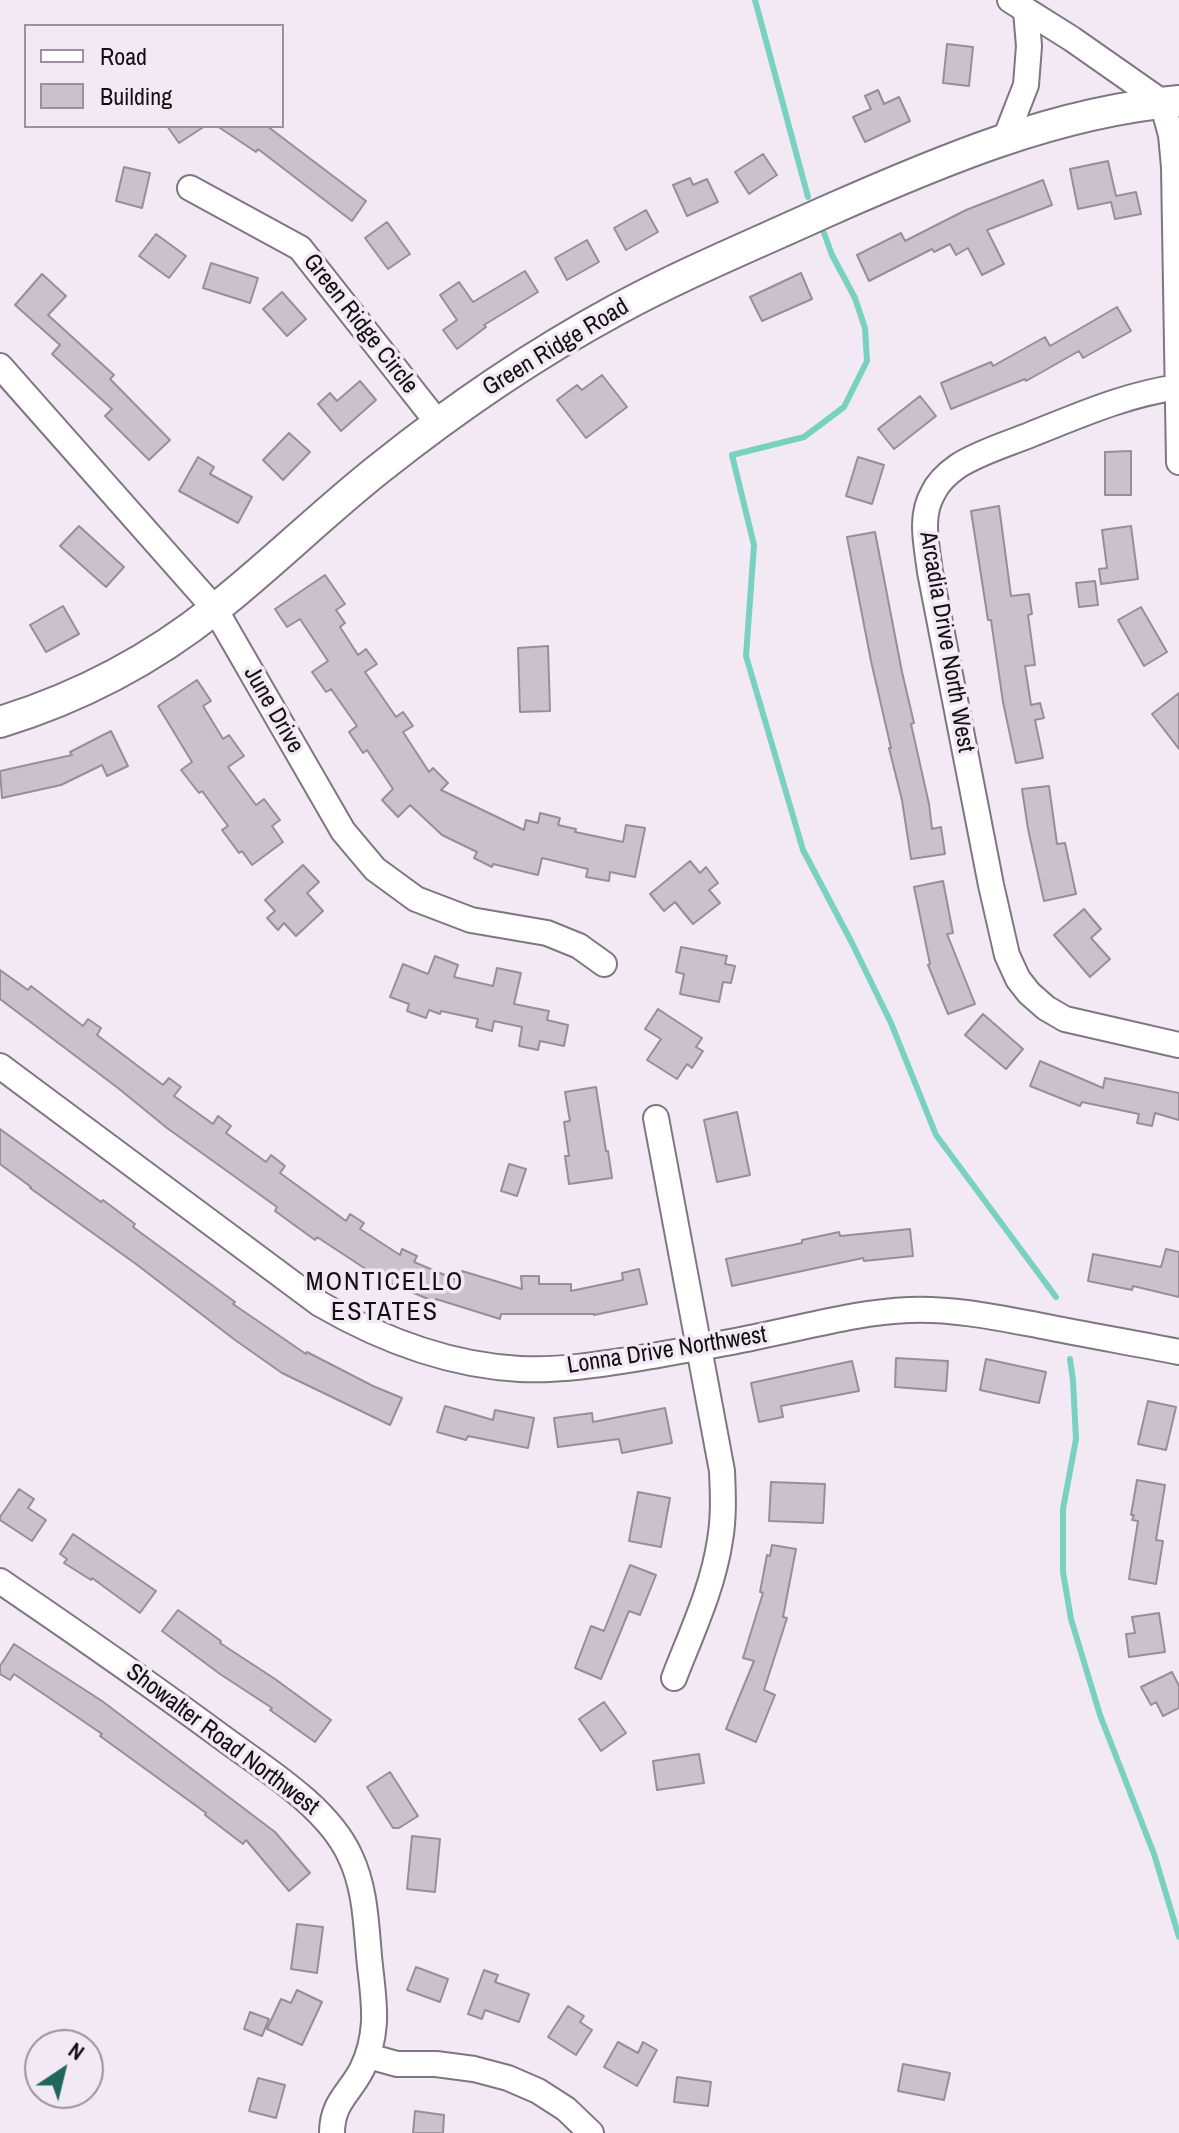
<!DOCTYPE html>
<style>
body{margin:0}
#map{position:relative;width:1179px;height:2133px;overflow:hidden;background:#f3e9f5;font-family:"Archivo Narrow",sans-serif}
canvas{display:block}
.legend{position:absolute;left:24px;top:24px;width:260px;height:104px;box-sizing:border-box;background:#f3e9f5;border:2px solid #99929b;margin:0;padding:10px 14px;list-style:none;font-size:24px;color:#130f13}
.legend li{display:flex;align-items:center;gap:16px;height:40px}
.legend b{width:40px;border:2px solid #99929b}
.north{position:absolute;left:24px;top:2029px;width:80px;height:80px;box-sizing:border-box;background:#f3e9f5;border:2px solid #99929b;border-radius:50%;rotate:35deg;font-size:22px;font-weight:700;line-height:32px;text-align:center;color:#130f13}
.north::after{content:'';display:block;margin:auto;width:28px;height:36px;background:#20675b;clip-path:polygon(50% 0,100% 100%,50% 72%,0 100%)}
</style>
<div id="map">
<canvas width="1179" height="2133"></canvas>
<ul class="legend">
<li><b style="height:10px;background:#fff"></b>Road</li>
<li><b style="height:22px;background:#cac1cc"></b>Building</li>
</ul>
<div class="north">N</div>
</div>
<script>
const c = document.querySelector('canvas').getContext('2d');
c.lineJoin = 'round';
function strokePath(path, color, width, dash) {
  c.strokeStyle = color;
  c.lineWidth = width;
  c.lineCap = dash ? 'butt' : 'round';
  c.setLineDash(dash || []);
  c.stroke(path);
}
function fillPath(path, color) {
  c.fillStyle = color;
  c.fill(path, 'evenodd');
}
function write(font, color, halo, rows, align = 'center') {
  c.font = font + ' "Archivo Narrow",sans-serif';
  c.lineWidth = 7;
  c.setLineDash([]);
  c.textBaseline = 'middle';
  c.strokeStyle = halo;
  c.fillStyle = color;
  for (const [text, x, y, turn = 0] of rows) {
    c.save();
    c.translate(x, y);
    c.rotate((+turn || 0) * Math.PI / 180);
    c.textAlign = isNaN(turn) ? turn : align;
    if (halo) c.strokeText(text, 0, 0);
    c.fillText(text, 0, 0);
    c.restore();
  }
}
strokePath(new Path2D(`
 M755,0L808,197
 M824,233L832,255L855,298L865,328L867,361L844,407L804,437L732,455L754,545L746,656L803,850L852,943L891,1023L936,1135L1056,1297
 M1070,1359L1073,1381L1076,1439L1063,1509V1572L1071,1619L1100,1715L1154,1854L1179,1937`), '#79d1c0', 6);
const building = new Path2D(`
 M947,44L973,47L969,86L943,83Z
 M878,90L884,104L899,97L910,121L865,142L853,117L871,109L865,96Z
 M167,126H205L179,143Z
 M217,126H267L366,201L352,221L258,149L256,152Z
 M763,154L777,175L749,194L735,172Z
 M1108,161L1116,196L1136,192L1141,214L1115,219L1111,202L1078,209L1070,169Z
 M124,167L150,173L142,208L116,201Z
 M690,178L693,185L707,179L718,202L687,216L673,185Z
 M1043,180L1052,205L987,230L1004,264L982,275L968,248L956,255L950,244L934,252L932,249L869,281L857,255L901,233L905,241L966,210Z
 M646,210L658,232L626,250L614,228Z
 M387,222L410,254L388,269L365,238Z
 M156,234L186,256L169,278L139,256Z
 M587,240L599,262L567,280L555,258Z
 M211,263L258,278L250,303L203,288Z
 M525,271L538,292L484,325L486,327L457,349L443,330L457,320L440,295L459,282L473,302Z
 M801,273L812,299L762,321L750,297Z
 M42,274L66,296L48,315L114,375L110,379L170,440L149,460L105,416L112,409L52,354L60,345L15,305Z
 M282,292L306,319L287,336L263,309Z
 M1117,307L1131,331L1083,358L1079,351L1026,381L1025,379L951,409L941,383L991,362L993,366L1045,337L1050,346Z
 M602,375L627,407L586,438L557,400L577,385L582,390Z
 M360,381L376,400L341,431L318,404L330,393L337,401Z
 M920,396L936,416L894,449L878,429Z
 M289,433L310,452L283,480L263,460Z
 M1131,451V495H1105V452Z
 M198,457L214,467L210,474L252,497L238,523L179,491Z
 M858,457L884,465L872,504L846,496Z
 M999,506L1011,596L1029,594L1032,614L1028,615L1035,665L1025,666L1031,705L1040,703L1044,718L1035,720L1043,758L1016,763L1003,702L991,620H988L971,511Z
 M79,526L124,567L106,587L60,546Z
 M1131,526L1138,579L1101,584L1099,569L1107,568L1102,530Z
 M875,532L902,672L914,723L911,724L929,804L932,829L941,827L945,854L911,859L902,800L889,748H891L871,661L847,537Z
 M325,575L345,604L336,610L345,623L340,627L358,655L366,649L377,664L365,672L396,717L403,712L413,726L403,732L429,772L433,768L448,783L441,790L524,830L526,820L538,823L540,813L560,818L558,825L576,829L575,832L623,842L626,825L645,828L635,877L610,872L609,881L586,877L588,869L542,858L538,875L493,864L492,867L474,858L477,852L442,835L410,805L398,817L382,800L393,789L367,750L363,753L349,732L357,726L331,689L326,692L312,672L328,661L300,619L287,627L275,609Z
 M1095,581L1098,605L1079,607L1076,583Z
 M63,606L79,634L46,652L30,625Z
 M1141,607L1167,652L1144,666L1118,620Z
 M548,646L550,711L520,712L518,648Z
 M197,680L211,701L203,706L223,739L229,735L244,756L228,767L256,805L264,799L280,820L272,826L283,842L252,865L242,851L239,853L222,830L228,826L202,791L199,793L181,770L192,762L158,706Z
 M1179,693V749L1152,714Z
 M111,731L128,766L107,776L102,765L61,785L2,798L0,771L72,755L70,752Z
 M1049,786L1057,844L1065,843L1076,894L1044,901L1028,829L1022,789Z
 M690,861L700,873L706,867L718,883L709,890L720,903L693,924L675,902L664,911L650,894Z
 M303,865L319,882L307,893L323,911L296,936L284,923L278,930L267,918L275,911L265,900Z
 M943,881L953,933L947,934L975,1004L948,1014L928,965L930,964L914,887Z
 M1084,909L1101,929L1091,938L1110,959L1090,977L1054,935Z
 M681,947L727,956L725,964L735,966L731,983L723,982L719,1002L680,994L684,974L676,972Z
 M435,956L458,965L454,977L493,986L497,968L521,973L514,1004L549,1011L547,1020L568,1025L564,1046L540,1041L538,1050L519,1046L522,1027L494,1021L492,1031L476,1027L478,1019L441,1011L440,1014L429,1010L426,1018L407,1011L409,1004L390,997L403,964L428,974Z
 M0,970L28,990L31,986L83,1026L88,1019L101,1028L97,1035L163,1085L169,1078L181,1087L174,1096L213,1124L218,1116L231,1126L226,1133L266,1162L271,1155L285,1166L280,1173L346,1221L350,1214L364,1223L360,1229L400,1255L402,1249L417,1256L414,1262L459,1281L462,1271L522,1289L521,1276H539V1284H571V1291L623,1280L622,1273L639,1269L647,1304L594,1315V1314H501L500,1319L436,1299L435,1302L381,1279L317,1237L315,1240L275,1211L277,1207L167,1128L118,1088L0,999Z
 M658,1009L702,1038L696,1047L703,1051L692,1068L687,1064L677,1079L647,1060L661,1039L645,1029Z
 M983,1014L1023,1049L1006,1069L965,1035Z
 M1040,1061L1103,1088L1105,1078L1179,1093V1120L1155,1113L1152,1126L1137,1123L1139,1114L1082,1102L1080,1106L1030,1086Z
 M596,1087L606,1151H608L612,1178L569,1184L565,1156H569L564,1122L570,1121L565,1092Z
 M737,1112L750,1175L717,1182L704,1120Z
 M0,1129L101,1202L103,1200L135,1224L133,1227L235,1302L233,1304L306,1354L307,1352L373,1386L402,1398L390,1425L282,1373L235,1340L136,1264L30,1188L31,1187L0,1164Z
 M509,1164L526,1169L517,1196L501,1191Z
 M910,1229L913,1256L864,1261L863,1258L732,1286L726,1259L802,1243V1240L839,1232L840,1236Z
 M1166,1249L1179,1252V1297L1133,1286L1132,1290L1088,1281L1093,1254L1161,1267Z
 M896,1358L948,1361L946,1391L895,1387Z
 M986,1359L1046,1372L1039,1403L980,1390Z
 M852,1361L859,1391L781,1406L783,1417L759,1422L751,1383Z
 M1148,1401L1176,1407L1166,1450L1138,1444Z
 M445,1406L493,1420L495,1410L534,1418L528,1448L468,1436L466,1440L437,1432Z
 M665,1408L672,1443L622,1453L619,1439L558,1447L554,1418L592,1413L593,1422Z
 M1137,1480L1165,1485L1156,1540L1163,1541L1156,1584L1129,1579L1138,1521L1132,1520L1134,1515H1131Z
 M771,1482L825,1484L823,1523L769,1521Z
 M19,1489L34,1499L28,1508L46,1520L32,1541L0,1520V1517Z
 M638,1492L670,1498L661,1547L629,1541Z
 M73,1534L156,1591L140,1613L92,1578L91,1580L64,1563L67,1559L60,1554Z
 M772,1545L796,1549L783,1617L787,1618L764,1690L775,1695L756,1742L726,1729L754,1661L743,1658L763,1593L760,1592L767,1555L770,1556Z
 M630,1565L656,1575L640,1615L629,1611L601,1679L575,1668L591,1626L604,1631Z
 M178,1610L221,1641L220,1643L275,1679L331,1720L315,1742L270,1710L272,1708L220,1674L162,1631Z
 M1159,1613L1165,1652L1129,1657L1126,1634L1135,1633L1132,1617Z
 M14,1644L102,1701L275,1832L310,1873L289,1891L246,1840L243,1844L205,1815L206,1813L100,1736L102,1734L45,1695L14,1674L10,1680L0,1674V1666Z
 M1172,1672L1179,1686V1708L1163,1716L1156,1702L1151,1705L1141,1687Z
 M604,1702L626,1733L601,1751L579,1719Z
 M699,1754L704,1783L657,1790L653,1761Z
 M390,1772L418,1816L399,1828H393L367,1787Z
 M412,1836L440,1839L435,1892L407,1889Z
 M297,1924L323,1927L317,1973L291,1969Z
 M416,1967L448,1979L440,2002L407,1990Z
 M484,1970L498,1975L495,1982L529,1994L519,2022L485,2010L482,2019L468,2014Z
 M297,1990L322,2002L302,2045L267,2029L281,1999L291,2003Z
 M568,2006L584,2016L580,2022L592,2030L576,2055L548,2037Z
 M250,2012L269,2019L262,2036L244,2029Z
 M618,2042L638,2053L643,2042L657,2050L637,2086L604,2067Z
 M903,2064L950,2073L944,2100L898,2091Z
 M677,2077L711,2082L708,2106L674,2102Z
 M258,2078L285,2085L276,2118L249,2111Z
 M415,2111L444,2115L443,2133H413Z`);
fillPath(building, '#cac1cc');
strokePath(building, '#978e98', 2);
const minor = new Path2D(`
 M1010,0L1072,39L1162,102L1171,135L1174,167L1179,462
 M1005,139L1026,85L1029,46L1026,11
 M190,188L300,248L438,423
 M0,366L215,609L343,831L375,869L416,899L471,920L547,933L579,946L604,964
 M1179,387C1127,394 1080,415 1032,434C1008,444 980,452 958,466C948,473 938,482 933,493C919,517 927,546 930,572L991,885L1007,955L1018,979L1029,993L1046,1008L1065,1019L1179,1045
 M0,1066L320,1304C382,1340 448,1365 520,1369C565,1371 609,1363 653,1356C689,1349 725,1344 760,1336C810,1326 859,1312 909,1310C953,1308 999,1318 1042,1326C1087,1335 1133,1343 1179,1352
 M656,1118L722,1471C723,1494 724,1517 720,1540C713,1588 691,1634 674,1678
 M0,1581C75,1632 150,1684 223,1738C265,1769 328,1807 350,1856C365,1887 366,1922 369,1956C371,1978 375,2000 374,2022C373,2038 369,2055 362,2069C350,2093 332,2102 332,2133
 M368,2056L397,2064H436L474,2069L508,2078L538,2091L566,2109L591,2133`);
const tertiary = new Path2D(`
 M0,722C78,698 151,660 215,609C272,564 323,513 380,468C454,409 533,355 616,310C684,273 755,244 825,212C938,162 1055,112 1179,101`);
strokePath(minor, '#7e7680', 28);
strokePath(tertiary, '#7e7680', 34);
strokePath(minor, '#fff', 24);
strokePath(tertiary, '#fff', 30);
write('24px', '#130f13', '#f3e9f5', [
 ["Green Ridge Circle",360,324,52],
 ["Green Ridge Road",556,348,-31],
 ["Arcadia Drive North West",946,642,80],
 ["June Drive",273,710,60],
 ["Lonna Drive Northwest",667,1351,-9],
 ["Showalter Road Northwest",222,1740,37]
]);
c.letterSpacing = '2px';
write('26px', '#130f13', '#f3e9f5', [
 ["MONTICELLO",385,1283],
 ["ESTATES",385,1313]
]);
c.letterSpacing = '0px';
</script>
